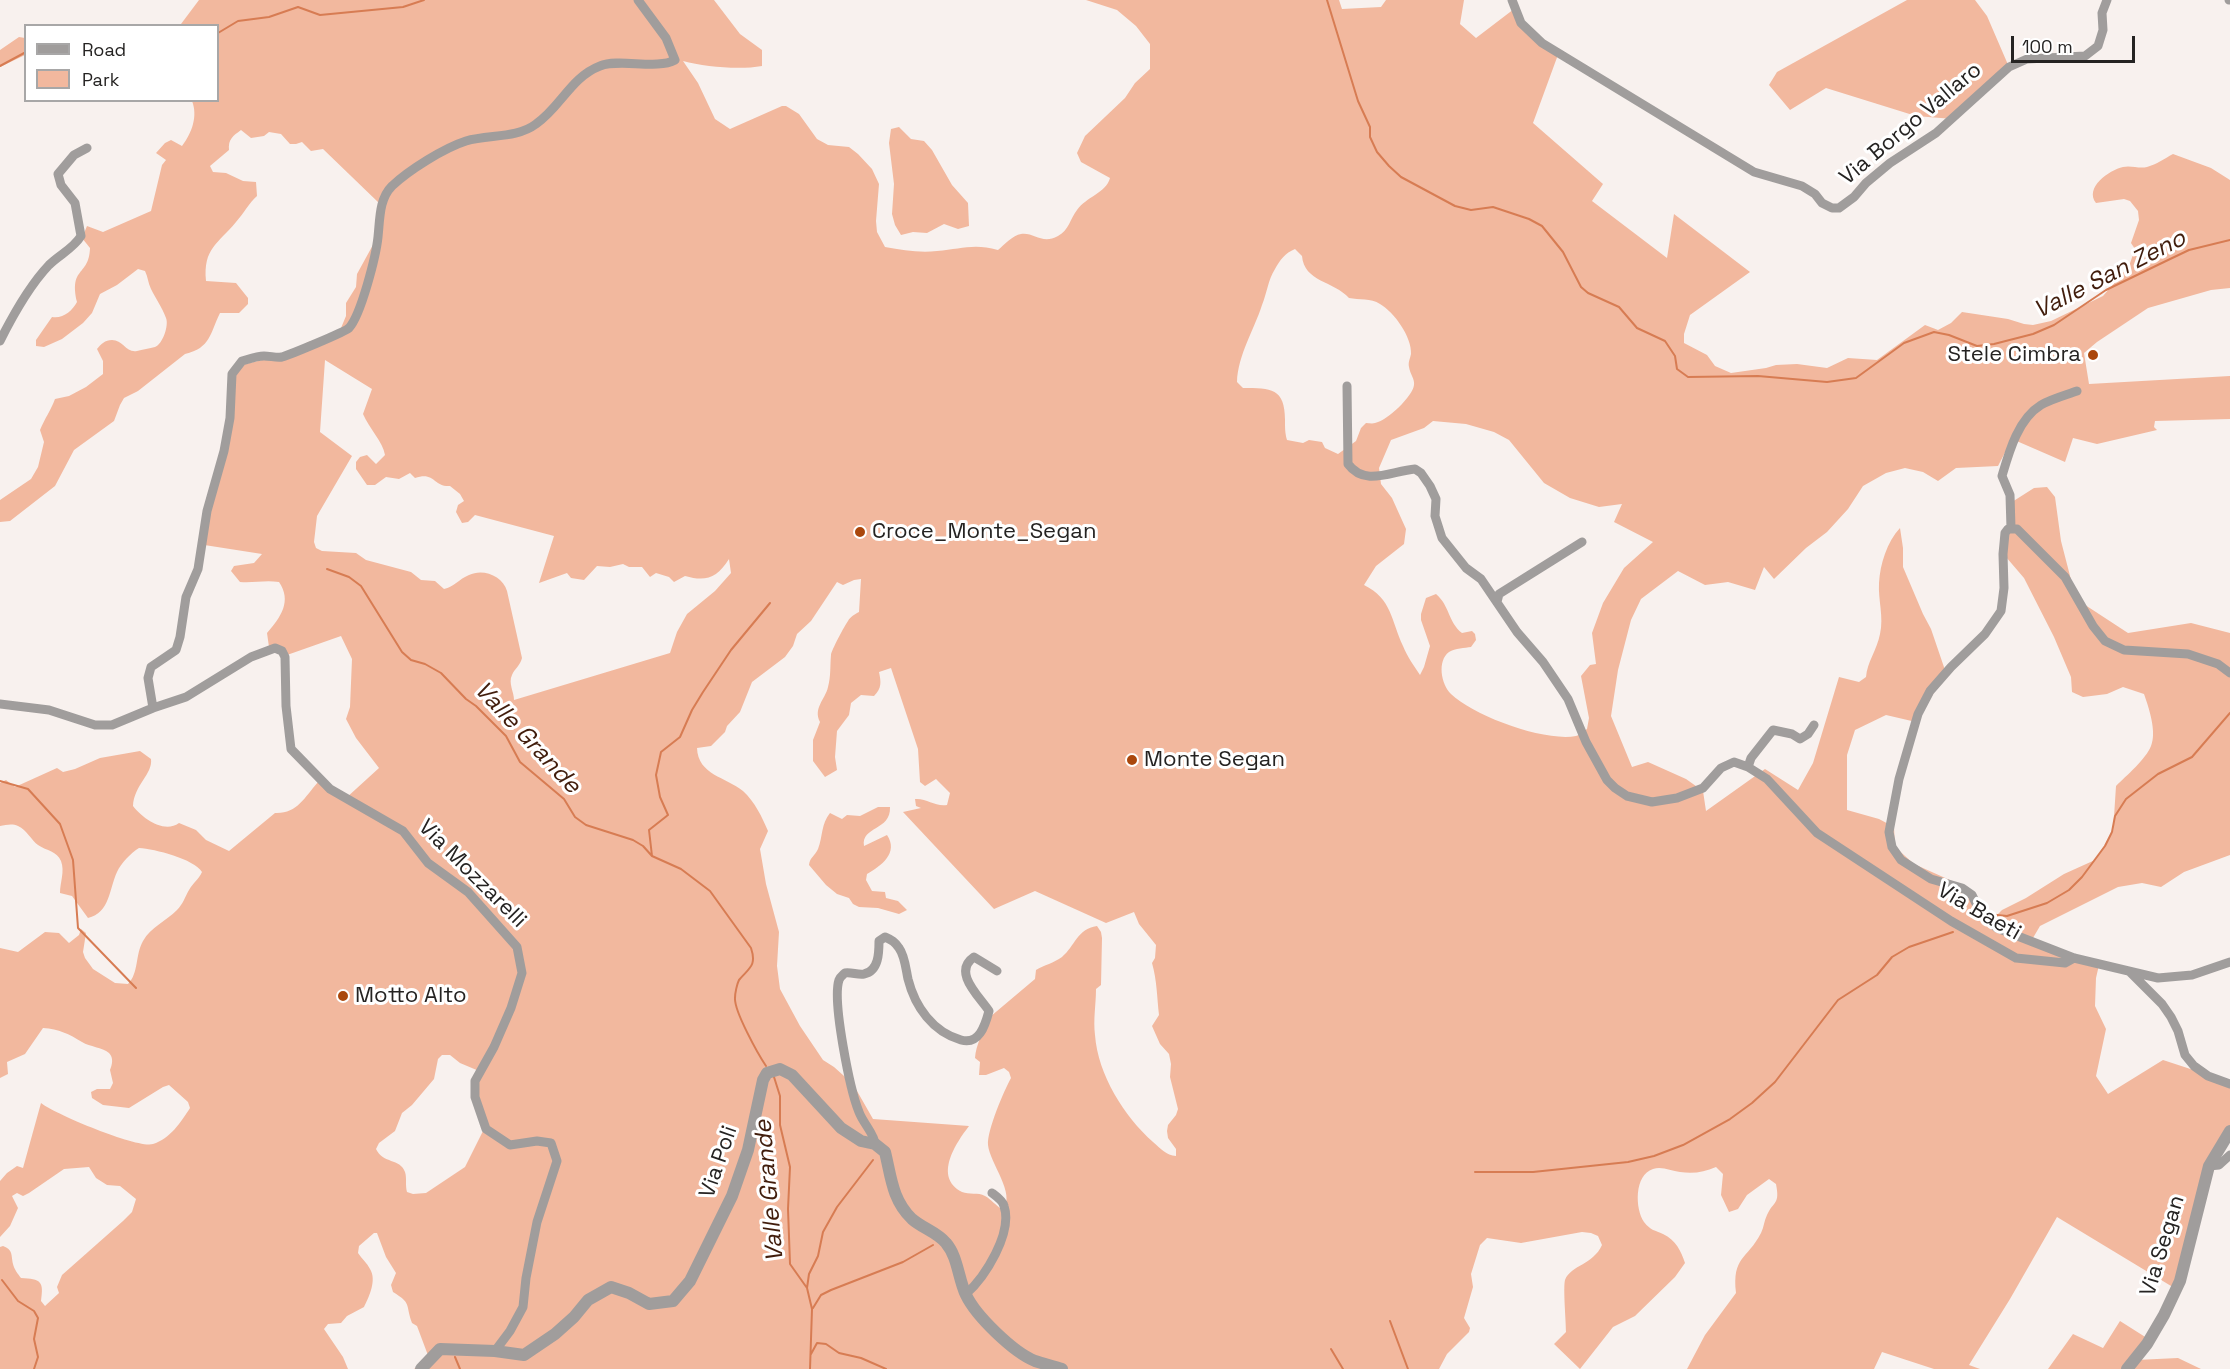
<!DOCTYPE html>
<style>
body{margin:0}
#map{position:relative;width:2230px;height:1369px;overflow:hidden;background:#f8f1ee;font-family:"Space Grotesk",sans-serif}
canvas{display:block}
.legend{position:absolute;left:24px;top:24px;width:195px;height:78px;box-sizing:border-box;background:#fff;border:2px solid #a8a7a7;margin:0;padding:8px 10px;list-style:none;font-size:18px;color:#252322}
.legend li{display:flex;align-items:center;gap:12px;height:30px}
.legend b{width:30px;border:2px solid #a8a7a7}
.scale{position:absolute;left:2011px;top:36px;width:124px;height:27px;box-sizing:border-box;border:3px solid #252322;border-top:0;padding-left:8px;font-size:18px;line-height:21px;white-space:nowrap;color:#252322;-webkit-text-stroke:4px #fff;paint-order:stroke}
</style>
<div id="map">
<canvas width="2230" height="1369"></canvas>
<ul class="legend">
<li><b style="height:8px;background:#a09d9c"></b>Road</li>
<li><b style="height:16px;background:#f2b89e"></b>Park</li>
</ul>
<div class="scale">100 m</div>
</div>
<script>
const c = document.querySelector('canvas').getContext('2d');
c.lineJoin = 'round';
function fillPath(path, color) {
  c.fillStyle = color;
  c.fill(path, 'evenodd');
}
function strokePath(path, color, width, dash) {
  c.strokeStyle = color;
  c.lineWidth = width;
  c.lineCap = dash ? 'butt' : 'round';
  c.setLineDash(dash || []);
  c.stroke(path);
}
function write(font, color, halo, rows, align = 'center') {
  c.font = font + ' "Space Grotesk",sans-serif';
  c.lineWidth = 6;
  c.setLineDash([]);
  c.textBaseline = 'middle';
  c.strokeStyle = halo;
  c.fillStyle = color;
  for (const [text, x, y, turn = 0] of rows) {
    c.save();
    c.translate(x, y);
    c.rotate((+turn || 0) * Math.PI / 180);
    c.textAlign = isNaN(turn) ? turn : align;
    if (halo) c.strokeText(text, 0, 0);
    c.fillText(text, 0, 0);
    c.restore();
  }
}
fillPath(new Path2D(`
 M199,0H714L740,34L762,50V66C740,70 705,67 683,61L698,83L715,119L730,129L782,106H786L799,114L817,139L828,145L849,147L858,154L872,169L879,184L876,221L877,232L885,247C903,250 919,253 937,251C961,249 974,243 998,250C1004,245 1013,235 1021,234C1034,232 1042,245 1058,236C1069,230 1070,219 1077,210C1086,197 1106,193 1110,178L1081,162L1077,153L1085,136L1125,98L1135,83L1150,69V44L1136,26L1117,10L1086,0H1339L1342,9L1381,7L1386,0H1464L1460,24L1476,38L1514,9L1521,23L1559,52L1533,123L1603,184L1592,201L1667,258L1674,214L1750,272L1690,315L1684,334V343L1707,355L1715,366L1731,373L1766,368L1776,365L1797,364L1827,368L1848,358L1877,360L1925,325L1938,330L1951,323L1962,312L2008,319L2024,324L2033,325L2051,321L2103,296L2129,266L2135,249L2131,243L2139,220L2138,211L2130,201L2124,199L2096,203C2084,188 2109,170 2123,167C2131,165 2139,169 2147,167C2157,164 2164,159 2173,154L2211,168L2230,180V288L2211,290L2148,308L2097,342L2084,353L2089,384L2230,376V419L2155,421L2154,427L2157,430L2097,444L2073,438L2065,462L2012,439L1998,466L1956,468L1938,481L1923,472L1905,468L1886,473L1863,486L1848,509L1827,532L1806,548L1774,579L1764,567L1755,590L1728,582L1705,585L1678,571L1641,599L1631,620L1618,670L1611,716L1632,767L1648,762L1686,779L1703,791L1706,811L1765,769L1798,790L1813,763L1839,677L1859,682L1866,677C1867,662 1877,650 1880,634C1884,617 1878,600 1879,583C1880,564 1887,542 1900,528L1903,548V567L1923,614L1931,629L1946,673L1916,722L1886,715L1855,730L1847,755V810L1879,819L1894,827L1895,847L1914,864L1952,881L1991,921L2002,910L2026,898L2064,874L2095,860L2113,832L2116,786C2126,776 2146,759 2151,746C2157,732 2149,708 2144,694L2123,687L2107,694L2083,697L2072,692L2071,677L2054,637L2024,578L2006,557L2012,502L2034,488L2047,487L2055,497L2061,541L2076,599L2128,633L2191,623L2230,633V855L2184,872L2161,887L2142,883L2118,887L2040,926L2030,943L2099,965L2096,978L2095,1006L2106,1029L2096,1076L2108,1094L2163,1060L2230,1082V1127L2225,1134L2176,1289L2057,1217L2010,1299L1969,1365L1980,1369H1934L1882,1352L1874,1369H1687L1705,1335L1736,1293C1732,1256 1747,1260 1761,1233C1764,1227 1764,1221 1767,1215C1774,1200 1780,1205 1776,1184L1769,1179L1747,1195L1738,1209L1729,1212L1721,1195L1723,1174L1716,1167C1704,1172 1694,1174 1680,1172C1671,1171 1662,1166 1653,1169C1634,1175 1635,1209 1644,1222C1651,1231 1655,1230 1663,1234C1676,1240 1681,1251 1685,1263L1675,1277L1635,1316L1613,1327L1580,1369L1554,1344L1566,1332C1566,1321 1563,1288 1565,1280C1571,1265 1593,1265 1602,1245L1598,1236L1591,1233L1582,1232L1521,1243L1487,1238L1480,1245L1471,1274L1473,1287L1464,1318L1470,1328L1469,1332L1447,1354L1439,1369H414L429,1358L417,1326L412,1323C405,1303 412,1304 393,1292L391,1285L396,1273L386,1257L377,1233H374L359,1246L358,1253C362,1259 367,1263 370,1269C377,1280 369,1297 364,1307L347,1316L341,1323L328,1324L324,1329L343,1357L348,1369H0V1247L3,1246C13,1250 11,1254 13,1264C14,1269 18,1274 21,1278C41,1279 44,1281 41,1301L45,1306L59,1293L57,1287L62,1275L123,1221L132,1212L136,1199L120,1186L107,1185L96,1178L89,1167L64,1169L29,1193L23,1196L17,1193L12,1196L18,1208L10,1226L0,1237V1181L7,1173L17,1166L23,1168L41,1103C55,1114 138,1149 153,1144C170,1139 181,1122 190,1108L188,1102L169,1085L163,1087L129,1108L103,1105L92,1098L91,1092L97,1089H110L113,1083L110,1070C112,1065 114,1058 109,1053C102,1047 90,1047 82,1042C69,1034 59,1029 43,1028L25,1054L7,1062L8,1074L0,1078V948L18,952L45,932L59,933L69,943L79,935L81,929L86,933L83,952L85,958L93,969L115,983L128,984C139,973 135,955 143,941C151,927 166,921 177,910C183,904 185,897 189,890C193,883 199,879 202,872C194,859 155,849 139,848C131,853 121,863 117,872C109,889 110,913 88,918L72,896L60,893C60,882 65,872 61,861C57,851 47,851 38,845C31,840 27,830 18,826C12,823 6,825 0,826V783L6,780L15,787L57,768L63,772L75,769L100,758L140,751L151,759C153,774 134,785 133,806C142,818 164,834 179,823L196,830L206,840L229,851L275,813C297,814 304,798 318,782L345,799L379,768L356,738L346,719L350,707L352,659L341,636L287,655L269,647L267,633C281,617 292,601 279,582C265,580 254,583 240,582L231,571L234,566L254,563L262,554L198,544L223,447L233,367L287,354L308,342L342,334L341,328L346,316V303L356,287L357,274L374,243L380,204L323,149L311,151L302,142L296,144H290L281,134L269,132L264,136L251,138L241,130C233,136 228,139 229,150L210,166L213,172L226,173L243,181L256,182L257,196C249,203 244,213 236,222C218,244 203,248 206,281L236,283L248,298V304L239,313H220C210,333 211,348 185,354L138,391L124,398L120,405L114,421L74,450L55,486L10,521L0,522V500L31,479L38,467L44,442L40,430C45,418 51,410 55,399L69,396L86,387L103,374V361L97,349C101,344 105,340 112,340C123,340 126,353 137,351C142,350 150,348 155,347C163,344 169,325 166,318C162,307 156,299 151,289C148,283 148,277 145,271L138,269L117,285L100,294L92,313L83,323L62,339L44,347L36,346V340L52,317C63,319 72,311 77,302C69,266 89,277 90,248L82,238L87,226L103,232L151,211L162,165L166,160L156,153L165,143L171,140L182,146C192,133 198,116 192,101L218,100V26L181,24ZM1295,249L1302,256C1304,282 1334,281 1349,298C1359,300 1371,298 1380,304C1394,312 1412,337 1411,354C1410,359 1408,362 1409,367C1410,374 1415,379 1414,385C1413,396 1387,421 1375,423C1372,424 1369,423 1366,423L1361,428L1356,441L1338,454L1325,448L1322,442L1309,440L1303,443L1287,440C1285,433 1285,428 1285,420C1285,388 1271,388 1243,388L1237,382C1238,355 1254,330 1262,305C1267,293 1268,280 1275,269C1280,260 1285,253 1295,249ZM325,360L372,389L363,414C369,428 383,442 385,455L376,464L367,455L360,457L356,462V469L367,485H375L386,477L399,479L410,473L415,478C435,471 433,487 450,486L460,494L464,501L458,505L456,512L462,523L468,522L475,515L554,536L539,583L567,573L571,578L584,580L597,566L610,567L623,564L629,567H642L650,577L656,573L669,577L674,582L685,576C706,582 717,578 729,559L731,573L715,591L687,614L677,632L670,653L514,700C514,692 508,683 512,675C515,668 520,666 522,658L507,591C503,576 483,568 469,575C459,579 454,587 444,589L435,581L421,580L411,572L366,560L356,553L322,551L316,548L314,542L317,516L352,456L320,432ZM1433,421L1466,424L1494,432L1509,440L1544,483L1570,498L1599,507L1622,504L1614,522L1653,542L1624,568L1603,603L1592,633L1596,664L1590,665L1581,676L1589,718L1587,729C1584,731 1580,735 1576,736C1544,742 1474,716 1451,694C1441,684 1437,661 1449,652C1455,648 1465,648 1471,647L1476,640L1475,634L1472,631L1462,633C1448,622 1450,606 1436,594L1426,598L1421,614V620L1430,646L1424,667L1420,675C1414,666 1407,656 1403,646C1391,620 1392,599 1364,585L1376,566L1404,544L1406,529L1392,498L1381,484L1379,468L1391,440L1424,428ZM861,579L859,612C855,614 850,617 848,621C845,625 831,651 831,655C830,666 831,676 828,687C825,700 813,708 820,722L813,740V761L825,777L837,770L835,757L837,731L849,715L851,703L861,695L874,696C882,688 881,682 879,672L891,668L918,749L920,782L925,786L936,779L950,793L947,805C935,807 927,798 915,799L916,806L921,808L903,812L994,909L1035,891L1106,923L1134,912L1139,924L1156,945L1155,958L1152,963C1157,980 1157,998 1159,1015L1152,1026L1160,1044L1169,1054L1171,1064L1170,1077L1178,1109L1176,1115L1168,1125L1167,1131L1168,1138L1176,1149V1156C1166,1155 1161,1149 1153,1142C1124,1116 1098,1075 1095,1035C1093,1020 1096,1004 1096,989L1101,985L1102,938L1101,932L1097,926C1077,929 1075,946 1062,957C1054,963 1044,965 1036,970L1035,979L984,1022C983,1035 976,1044 975,1058L980,1062L979,1075H986L1004,1068L1009,1072L1011,1078C1004,1091 987,1130 988,1145C990,1164 1016,1193 1003,1210C996,1206 991,1199 985,1196C978,1192 969,1195 962,1192C933,1177 956,1143 969,1126L873,1119L853,1084L834,1067L823,1060L800,1026L780,989L777,966L779,932L766,884L760,849L768,831C762,817 755,802 743,791C726,777 698,775 697,748L711,746L725,732L727,726L740,712L752,682L785,657L793,646L797,634L811,621L837,582L843,585L854,580ZM442,1055H450L460,1063L479,1071L476,1111L483,1131L465,1167L426,1193L413,1194L407,1192C405,1185 407,1178 405,1172C400,1158 383,1164 376,1149L379,1143L395,1131L402,1113L412,1105L434,1079L438,1059Z
 M1907,0H1975L1987,16L2009,67L1953,119L1916,116L1826,88L1790,110L1769,85L1777,72Z
 M19,37L25,38V55L0,67V50Z
 M899,127L911,139L924,141L932,150L952,185L968,203L969,226L958,229L944,224L927,233L913,232L901,235L895,225L892,214L894,184L889,143L891,129Z
 M878,807H890C891,831 861,826 864,846L887,835C899,853 881,866 867,874L866,880L872,891L885,892L886,898L898,901L907,910L899,914L878,908L859,907L853,904L849,898L837,894L826,885L809,865C810,857 815,856 818,849C823,836 821,824 830,813L842,819L847,815L860,816Z
 M2120,1321L2150,1340L2136,1360L2178,1358L2201,1369H2048L2073,1334L2103,1348Z`), '#f2b89e');
strokePath(new Path2D(`
 M1327,0L1358,101L1370,127V137L1377,152L1389,166L1401,177L1455,206L1471,210L1493,207L1529,219L1542,226L1563,252L1581,287L1588,293L1619,307L1637,328L1665,341L1675,356L1677,369L1688,377L1758,376L1827,382L1856,378L1904,343L1934,332L1949,335L1977,346L1994,344L2033,334L2054,325L2106,290L2166,261L2189,250L2230,240
 M218,33L238,21L269,17L298,7L320,15L403,7L424,0
 M0,66L26,52
 M327,569L349,577L361,586L402,652L411,660L425,664L441,673L466,699L476,706L506,736L520,762L564,799L575,817L586,825L633,840L643,846L652,856L681,869L710,891L751,948C757,966 749,968 739,980C737,984 735,993 735,998C734,1011 758,1054 766,1066
 M0,781L28,789L60,824L73,860L78,928L136,988
 M652,856L649,830L668,815L660,797L656,775L661,752L680,737L692,710L703,692L731,650L770,603
 M1987,914L2007,916L2047,903L2069,890L2082,877L2105,846L2112,832L2115,816L2126,799L2158,774L2192,757L2230,713
 M774,1077L780,1096V1125L790,1167L788,1209L790,1264L807,1288L812,1309L810,1369
 M1475,1172H1533L1628,1162L1654,1156L1683,1145L1730,1119L1752,1103L1775,1082L1838,1000L1877,975L1892,957L1909,947L1953,932
 M2,1280L18,1301L34,1311L38,1318L34,1339L38,1357L34,1369
 M807,1288L809,1274L818,1256L823,1232L837,1207L873,1160
 M813,1308L821,1295L831,1290L903,1262L933,1245
 M1390,1321L1408,1369
 M1331,1349L1343,1369
 M811,1354L817,1343L826,1344L839,1353L861,1358L886,1369
 M455,1357L460,1369`), '#d77c53', 2);
strokePath(new Path2D(`
 M1512,0L1521,23L1542,43L1754,172L1802,186L1815,194L1822,203L1832,208H1839L1854,197L1866,183L1890,163L1936,133L2009,67L2027,59L2085,56L2098,46L2103,30L2102,13L2107,0
 M2229,0H2230
 M0,341C13,315 29,286 49,265C60,254 73,249 81,236L75,203L61,185L58,174L74,155L87,148
 M1347,386L1348,464C1365,487 1391,471 1415,469L1421,473L1430,486L1436,499L1435,516L1442,538L1466,568L1481,579L1517,632L1543,662L1568,699L1586,742L1607,780L1615,788L1627,796L1652,802L1677,798L1703,788L1721,768L1734,762L1748,767L1767,779L1817,833L1951,921L2016,958L2065,963L2074,958
 M2011,528L2010,495L2002,476C2009,452 2018,419 2041,405C2051,399 2066,395 2077,391
 M1497,602L1499,594L1582,542
 M2230,673L2218,664L2188,654L2124,650L2105,641L2093,626L2065,577L2017,529H2008L2005,533L2003,554L2004,588L2001,611L1985,634L1951,667L1930,691L1918,714L1899,779L1889,832L1892,847L1901,860L1931,879L1962,888L1972,895L1981,914L1997,928L2074,958L2158,978L2192,975L2230,962
 M0,704L49,710L95,725H112L153,708L148,678L151,667L176,650L180,637L186,597L198,569L207,511L224,451L230,418L232,374L242,361C249,359 257,356 264,356C270,356 277,358 282,357C289,355 345,332 349,328C361,315 376,256 378,237C380,219 379,199 392,186C409,170 444,148 466,141C489,134 516,139 536,124C560,108 571,77 600,66C619,58 657,70 675,60L666,38L638,0
 M153,708L186,697L251,657L275,648L282,651L285,657L286,706L291,749L330,789L403,831L428,863L468,892L517,947L522,973L511,1008L494,1047L475,1081V1097L486,1129L510,1145L537,1141L551,1143L557,1161L537,1222L526,1278L523,1307L510,1331L495,1351
 M1748,767L1751,758L1773,730L1792,734L1800,739L1808,734L1814,725
 M2130,972L2162,1004L2171,1017L2178,1031L2185,1055L2194,1066L2208,1076L2230,1084
 M875,1144C875,1135 863,1123 859,1112C850,1090 832,1001 839,980C840,977 843,975 845,973C851,972 858,975 864,974C879,971 879,952 879,941L885,937C892,940 895,942 899,948C905,956 906,970 908,979C915,1007 933,1032 961,1040C979,1045 985,1026 989,1011C979,996 952,972 974,957L997,971
 M2209,1166L2219,1165L2230,1155
 M966,1294C985,1277 1013,1233 1004,1206C1003,1201 996,1196 992,1193`), '#a09d9c', 9);
strokePath(new Path2D(`
 M421,1369L440,1349L495,1351L524,1355L555,1334L574,1317L588,1300L611,1287L629,1293L649,1304L673,1301L690,1281L732,1196L748,1150L763,1080L767,1073L780,1069L792,1075L841,1128L861,1141L875,1144L885,1152C891,1176 892,1200 912,1219C922,1228 937,1232 946,1243C958,1257 958,1278 966,1295C976,1316 1013,1352 1035,1361C1044,1364 1053,1366 1062,1369
 M2127,1369L2147,1344L2164,1315L2180,1281L2209,1166L2230,1131`), '#a09d9c', 12);
for (const [x, y, r, color] of [
 [2093,355,6,"#aa470c"],
 [860,532,6,"#aa470c"],
 [1132,760,6,"#aa470c"],
 [343,996,6,"#aa470c"]
]) {
  const dot = new Path2D();
  dot.arc(x, y, r, 0, 2 * Math.PI);
  c.fillStyle = color;
  c.fill(dot);
  strokePath(dot, '#fff', 2);
}
write('22px', '#252322', '#fff', [
 ["Via Borgo Vallaro",1911,124,-40],
 ["Via Mozzarelli",472,874,45],
 ["Via Baeti",1979,912,30],
 ["Via Poli",719,1162,-71],
 ["Via Segan",2163,1246,-73]
]);
write('22px', '#252322', '#fff', [
 ["Stele Cimbra",2081,355,"right"],
 ["Croce_Monte_Segan",872,532],
 ["Monte Segan",1144,760],
 ["Motto Alto",355,996]
], 'left');
write('italic 24px', '#411d0c', '#fff', [
 ["Valle San Zeno",2110,275,-27],
 ["Valle Grande",527,738,47],
 ["Valle Grande",770,1191,-95]
]);
</script>
